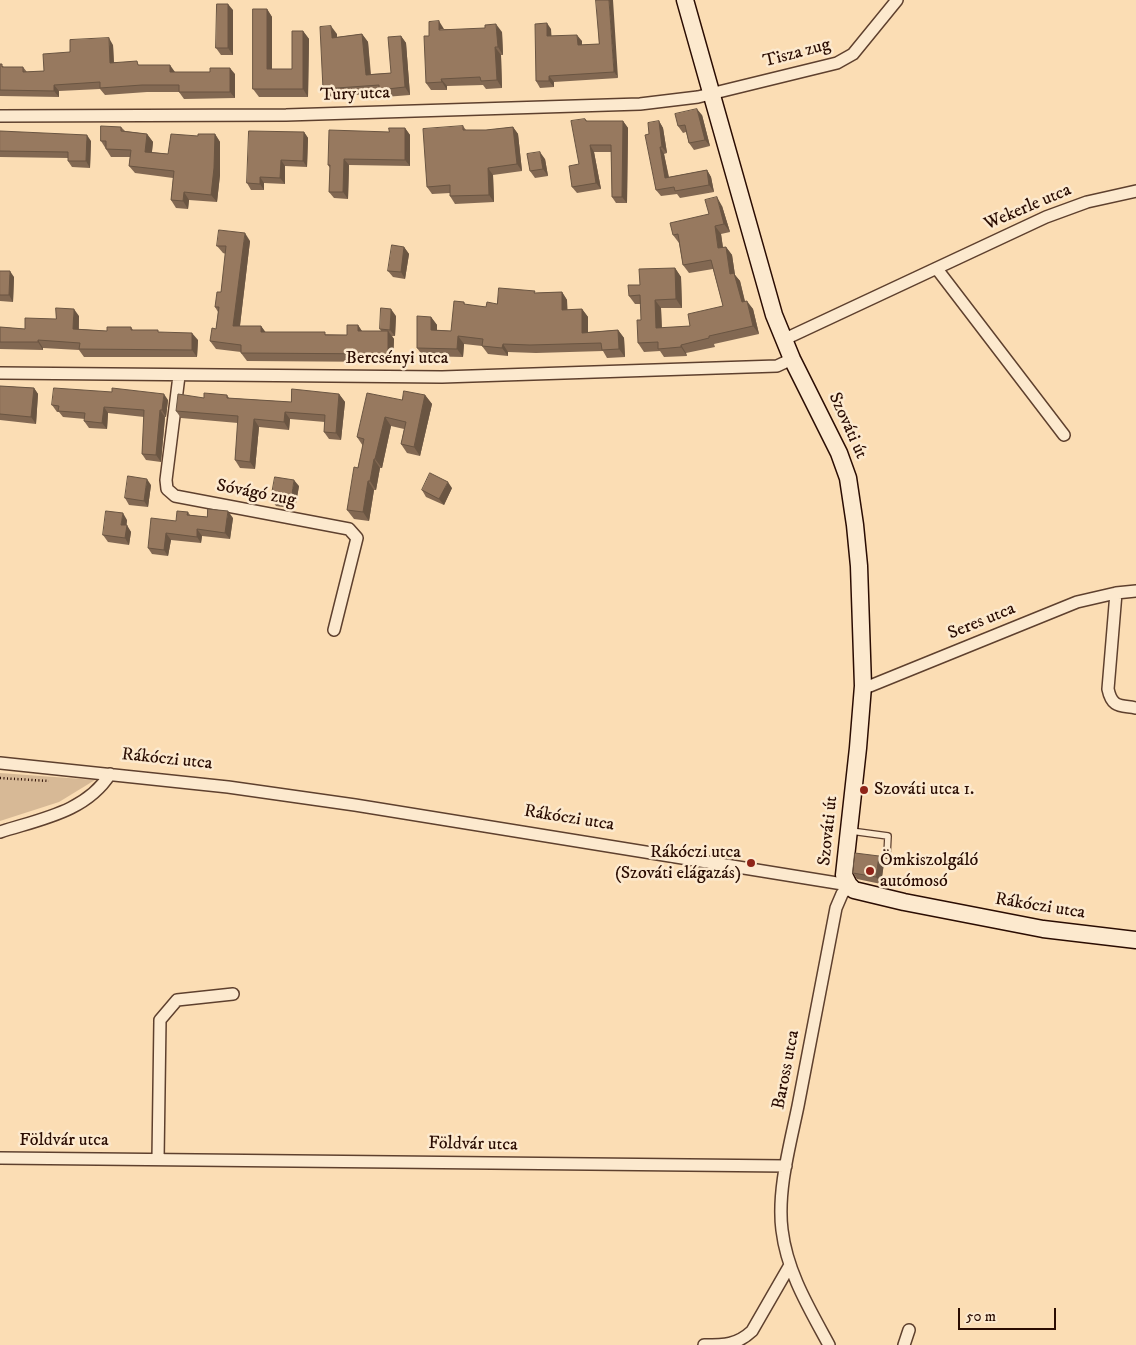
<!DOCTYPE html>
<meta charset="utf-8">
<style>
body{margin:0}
#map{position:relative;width:1136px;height:1345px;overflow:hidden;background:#fbddb4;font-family:"IM FELL DW Pica",serif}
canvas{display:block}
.scale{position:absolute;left:958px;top:1308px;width:98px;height:22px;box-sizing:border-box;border:2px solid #2a0c02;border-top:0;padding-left:6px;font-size:15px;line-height:18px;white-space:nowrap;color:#2a0c02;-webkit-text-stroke:4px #fce9ce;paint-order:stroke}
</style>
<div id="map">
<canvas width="1136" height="1345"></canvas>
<div class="scale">50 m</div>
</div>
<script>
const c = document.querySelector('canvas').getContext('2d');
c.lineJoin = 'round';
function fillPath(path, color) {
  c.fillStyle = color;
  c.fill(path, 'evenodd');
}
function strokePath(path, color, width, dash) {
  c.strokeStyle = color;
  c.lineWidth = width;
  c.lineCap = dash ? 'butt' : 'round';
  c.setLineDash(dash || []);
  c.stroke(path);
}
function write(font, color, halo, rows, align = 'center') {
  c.font = font + ' "IM FELL DW Pica",serif';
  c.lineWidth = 5;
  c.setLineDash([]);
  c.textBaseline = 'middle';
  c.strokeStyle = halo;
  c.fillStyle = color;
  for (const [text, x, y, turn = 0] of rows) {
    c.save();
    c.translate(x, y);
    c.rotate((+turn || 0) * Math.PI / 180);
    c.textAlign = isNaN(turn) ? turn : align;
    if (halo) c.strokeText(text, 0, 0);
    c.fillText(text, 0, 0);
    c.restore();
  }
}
fillPath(new Path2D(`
 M0,773L95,780L59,802L0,821Z`), '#d7b996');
const lane = new Path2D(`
 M851,831L888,836L887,855`);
const street = new Path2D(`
 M0,116L286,115L640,104L698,97L837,63L853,54L897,0
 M937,269L1064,435
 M785,339L1046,217L1087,202L1136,191
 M0,373L442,377L777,366L792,359
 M179,376L166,480L167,489L175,496L349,529L357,538L334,630
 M1116,593L1108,689C1112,708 1120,705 1136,708
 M863,686H870L1077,602L1116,593L1136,591
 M0,763L228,787L355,805L849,885
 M0,832C40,819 86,812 110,774
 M0,1158L786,1166
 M158,1159L160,1020L177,1000L233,994
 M704,1345C724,1345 737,1345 752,1331L790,1265
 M829,1345C809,1308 787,1272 782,1230C777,1191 790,1145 798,1106C811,1040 823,974 836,908L842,894L849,885
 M904,1345L909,1330`);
const secondary = new Path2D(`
 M685,0L774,315L792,359L839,453L848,478L855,525L859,566L863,686L858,748L844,875L849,885L854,890L904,902L1043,929L1136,940`);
strokePath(lane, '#5e402e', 8);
strokePath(street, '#5e402e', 14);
strokePath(secondary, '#2a0c02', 19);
strokePath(new Path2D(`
 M0,778L49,781`), '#2a0c02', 2.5, [1, 2.5]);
strokePath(lane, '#fce9ce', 5.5);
strokePath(street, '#fce9ce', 11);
strokePath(secondary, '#fce9ce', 16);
fillPath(new Path2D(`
 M267,9L272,17V69H292L303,31L309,39L308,97H259L253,89Z
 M233,10V55H221L216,48Z
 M444,29L502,32L503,55H501L502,88L486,89L483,85L447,86V90H431L426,83L429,36Z
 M551,29V36L582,41V45L599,44L618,78L554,82V87L540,88L536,81Z
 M337,34V37L362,34L368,42L371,74L391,73L401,36L406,43L410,95L385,97L382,93L329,97L323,89Z
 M113,45L114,62L140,65L175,72L235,74V98L184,99L179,92H147L105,95L100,89L59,91V97L0,96V64L4,67H23L27,72L44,71L70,52Z
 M702,115L710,146L694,150L689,143L686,132L683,133L678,126Z
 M585,119L587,121H623L628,128L627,203H616L612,197L611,152H594L601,189L577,193L572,187L579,164Z
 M659,121L663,128L667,153L664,154L669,177L707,170L711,177L714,192L680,198L677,194L661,196L656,190L649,134Z
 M463,126L466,130H486L513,127L518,134L522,171L493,175L494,202L455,204L450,196V193L432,194L427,187Z
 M121,127L125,131L147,134L153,142L152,152L168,154L198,136L215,134L220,142V175L217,202L189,200L188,209L176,208L171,200L173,178L135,173L129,166L130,157H111L101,141Z
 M405,128L410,135V166L349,165L348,199L334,198L329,192L330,168L328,165L389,132Z
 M0,131L91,141L90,168L72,167L68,161V158L0,157Z
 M304,132L308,138L307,167L285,166V184L264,183V190H251L247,183Z
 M545,159L548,176L535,178L530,171Z
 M722,206L730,232L721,234L723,247H726L732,255L735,275L740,281L745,301L753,309L759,334L714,344L715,347L686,353L687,356L664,357L660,351L644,352L638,343L641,320V304H635L629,296L640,285L675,268L681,277L682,308H661L662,328L690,326L723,306L713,269L689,273L683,265L679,243L673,235Z
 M250,241L240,326H261L265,332L347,335L358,325L362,331H381L380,329L396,316L395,336H392L394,339L393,362L247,361L241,353V352L216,349L210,341L216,329L218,312L215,307L221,292L226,254L223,253L217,246Z
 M404,247L409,254L405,279L393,277L388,271Z
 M0,271L14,277L13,302L0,301Z
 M562,292L567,300V310L582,309L588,317V332L618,330L624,338L625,357L607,358L603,351L536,353L508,352V356L488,354L482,346L464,344L463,357L423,356L417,348L431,317L437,325V330L451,331L464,302L465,305L486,307L536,293Z
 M79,316V329L107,331L131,327L133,330L160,332L198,340L197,357H84L79,350L43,348V350L0,349V327L25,329L56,319Z
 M0,386L34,388L38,394L36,424L0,420Z
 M339,394L345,402L341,440L329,439L324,432L325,422L290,419L289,430L259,427L255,469L240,468L235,460L238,423L181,418L176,411L204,398L227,395L229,398L291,402Z
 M425,395L432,404L420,456L407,453L401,444L404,429L391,426L382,468H380L376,490H374L369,521L354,519L347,510L363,446L357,437L402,400Z
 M168,400L166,417H165L161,462L146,460L142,454L144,417L108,413L107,429L89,428L84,421L85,419L63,417L59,412H57L52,405Z
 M151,485L148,507L129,505L125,498Z
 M299,486L295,509L276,506L271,499Z
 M452,488L444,505L426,497L422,490Z
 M188,512L190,515L207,517L233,518L230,539L202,536L201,543L171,540L168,556L152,554L148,548L176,521Z
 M127,520L126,525L131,532L129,545L108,542L103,535Z
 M879,856L884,863L881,884L857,879L853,873Z`), '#826852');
fillPath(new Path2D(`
 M609,0H613L618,78L614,72Z
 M228,4L233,10V55L228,48Z
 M267,9L272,17V77L267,69Z
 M439,21L444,29L439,30Z
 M547,23L551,29L552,43L547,36Z
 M496,24L502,32L503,55L498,47Z
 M331,26L337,34V45L332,38Z
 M303,31L309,39L308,97L303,89Z
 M362,34L368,42L371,83L366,75Z
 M577,35L582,41V51L578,45Z
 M401,36L406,43L410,95L405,87Z
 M109,38L113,45L114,69L110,63Z
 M495,47L501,55L502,88L497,80Z
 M170,65L175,72H170Z
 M230,68L235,74V98L230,92Z
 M549,76L554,82V87L549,81Z
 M441,79L447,86V90L442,82Z
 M54,85L59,91V97L54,91Z
 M697,109L702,115L710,146L705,140Z
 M623,121L628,128L627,203L622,197Z
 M659,121L663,128L667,153L662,147Z
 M513,127L518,134L522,171L517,164Z
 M405,128L410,135V166L405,160Z
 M304,132L308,138L307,167L303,161Z
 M147,134L153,142L151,159L145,152Z
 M215,134L220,142V175L217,202L211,195Z
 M87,135L91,141L90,168L86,161Z
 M590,145L594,152L601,189L596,183Z
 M660,147L664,154L670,184L665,178Z
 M540,152L545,159L548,176L543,169Z
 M344,159L349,165L348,199L343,192Z
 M281,160L285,166V184L280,178Z
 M488,168L493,175L494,202L489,195Z
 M707,170L711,177L714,192L709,185Z
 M260,177L264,183V190L260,184Z
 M184,192L189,200L188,209L183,201Z
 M717,197L722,206L730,232L724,224Z
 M715,226L721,234L724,256L718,248Z
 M245,233L250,241L239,333L233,326Z
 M404,247L409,254L405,279L401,272Z
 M726,247L732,255L735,275L740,281L747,311L742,302L730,274Z
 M675,268L681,277L682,308L676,299Z
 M10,271L14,277L13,302L9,295Z
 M562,292L567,300L568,318L562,310Z
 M655,300L661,308L662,337L656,328Z
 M747,301L753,309L759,334L753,326Z
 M74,309L79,316L78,336L73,329Z
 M391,309L396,316L395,336L390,330Z
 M582,309L588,317V341L582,333Z
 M431,317L437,325V338L431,330Z
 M358,325L363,333L358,331Z
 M261,326L267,334L261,332Z
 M618,330L624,338L625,357L619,349Z
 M388,331L394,339L393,362L388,354Z
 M192,333L198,340L197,357L192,350Z
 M458,336L464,344L463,357L457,349Z
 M38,340L43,348V350L38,342Z
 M503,344L508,352V356L502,348Z
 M681,345L686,353L687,356L681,347Z
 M34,388L38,394L36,424L31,417Z
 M164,394L168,400L166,417L162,410Z
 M339,394L345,402L341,440L336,433Z
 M425,395L432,404L420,456L414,447Z
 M104,407L108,413L107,429L102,423Z
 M160,410L165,417L161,462L156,455Z
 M285,412L290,419L289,430L284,422Z
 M385,417L391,426L382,468L375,459Z
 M254,419L259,427L255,469L250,462Z
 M374,459L380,468L376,490L370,481Z
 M147,479L151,485L148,507L144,501Z
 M294,480L299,486L295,509L291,502Z
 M368,481L374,490L369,521L363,512Z
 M448,482L452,488L444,505L439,499Z
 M228,511L233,518L230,539L225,533Z
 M123,513L127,520L126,532L121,525Z
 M127,525L131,532L129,545L125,538Z
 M197,529L202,536L201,543L197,537Z
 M166,533L171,540L168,556L164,550Z
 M879,856L884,863L881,884L876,877Z`), '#6a5542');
const building = new Path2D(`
 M596,0H609L614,72L549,76V81H536L535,24L547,23V36L577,35L578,45L599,44Z
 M217,4H228V48H216Z
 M253,9H267V69H292V31H303V89H253Z
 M439,21V30L485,28V25L496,24L498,47H495L497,80L481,81L480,77L441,79L442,82L426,83L424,36H429V22Z
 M331,26L332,38L362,34L366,75L391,73L388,37L401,36L405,87L379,90V85L323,89L320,27Z
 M109,38L110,63L137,61L138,65H170V72H210V68H230V92H179V85H142L100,88V82L54,85V91L0,90V64H2V67H23V72L44,71L43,54L70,52V40Z
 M697,109L705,140L689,143L685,125L678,126L675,114Z
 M585,119L586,121H623L622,197H612L611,145H590L596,183L572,187L569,166L579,164L571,121Z
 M659,121L662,147H660L665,178L707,170L709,185L675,191L674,187L656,190L645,135L649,134L648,123Z
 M101,126L121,127V131L147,134L145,152L168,154L171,134L198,136V134H215L214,168L211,195L184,192L183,201L171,200L174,171L129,166L131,150L106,149V141H101Z
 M463,126V130H486L513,127L517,164L488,168L489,195L450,196V185L427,187L423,129Z
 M389,128H405V160L344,159L343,192H329L330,165H328L329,130L389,132Z
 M0,131L87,135L86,161H68V152L0,151Z
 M249,131L304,132L303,161L281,160L280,178L260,177V184L247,183Z
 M540,152L543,169L530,171L527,154Z
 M717,197L724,224L715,226L718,248L726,247L730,274L734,273L742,302L747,301L753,326L709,336V338L681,345V347L658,349V342L638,343L637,320H641L640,295L629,296L628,285H640L639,269L675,268L676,299L655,300L656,328L690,326L688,314L723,306L711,260L683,265L678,234L673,235L670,223L709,214L705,200Z
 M219,230L245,233L233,326H261V332H325V335H347V325H358V331H388V354L241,353V345L210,341L212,328L216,329L219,307H215L217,292H221L226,246H217Z
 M392,245L404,247L401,272L388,271Z
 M0,271H10L9,295H0Z
 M499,288L535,291L534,293L562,292V310L582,309V333L618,330L619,349L602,350L601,343L530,345L503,344L502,348L482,346L483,339L458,336L457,349L417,348V316L431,317V330L451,331L454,301L464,302V304L486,307L487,302L497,304Z
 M56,308L74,309L73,329L107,331V327H131V330H158V332L192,333V350L79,349L80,343L38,340V342H0V327L25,329V318L56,319Z
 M381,308L391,309L390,330L380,329Z
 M0,386L34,388L31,417L0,414Z
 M54,388L112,392V388L164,394L162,410H160L156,455L142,454L144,410L104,407L102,423L84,421L85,413L58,411L59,406L52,405Z
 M292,389L339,394L336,433L324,432L325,415L285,412L284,422L254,419L250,462L235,460L238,416L176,411L178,394L204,398V393L227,395V398L291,402Z
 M404,391L425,395L414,447L401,444L406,422L385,417L375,459H374L370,481H368L363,512L347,510L354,467L358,468L364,439L357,437L367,393L402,400Z
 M430,473L448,482L439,499L422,490Z
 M128,476L147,479L144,501L125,498Z
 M275,477L294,480L291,502L271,499Z
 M208,509L228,511L225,533L197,529V537L166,533L164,550L148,548L151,518L176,521L177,511L188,512L187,515L207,517Z
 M106,511L123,513L121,525H127L125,538L103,535Z
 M855,853L879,856L876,877L853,873Z`);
fillPath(building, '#97795f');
strokePath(building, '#6a5542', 1);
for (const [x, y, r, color] of [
 [864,790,5,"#8f2418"],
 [751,863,5,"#8f2418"],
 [870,871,5,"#8f2418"]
]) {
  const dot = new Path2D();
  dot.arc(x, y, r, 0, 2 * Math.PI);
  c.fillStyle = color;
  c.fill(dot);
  strokePath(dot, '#fce9ce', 2);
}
write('18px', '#2a0c02', '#fce9ce', [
 ["Tisza zug",797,54,-15],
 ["Tury utca",355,95,-2],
 ["Wekerle utca",1028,208,-23],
 ["Bercsényi utca",397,359],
 ["Szováti út",847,426,66],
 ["Sóvágó zug",256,494,11],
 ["Seres utca",982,622,-22],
 ["Rákóczi utca",167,760,6],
 ["Rákóczi utca",569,819,9],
 ["Szováti út",829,831,-84],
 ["Rákóczi utca",1040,907,9],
 ["Baross utca",787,1070,-79],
 ["Földvár utca",64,1141],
 ["Földvár utca",473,1145,1]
]);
write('18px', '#2a0c02', '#fce9ce', [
 ["Szováti utca 1.",874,790],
 ["Rákóczi utca",741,853,"right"],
 ["(Szováti elágazás)",741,874,"right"],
 ["Ömkiszolgáló",880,861],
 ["autómosó",880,882]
], 'left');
</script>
